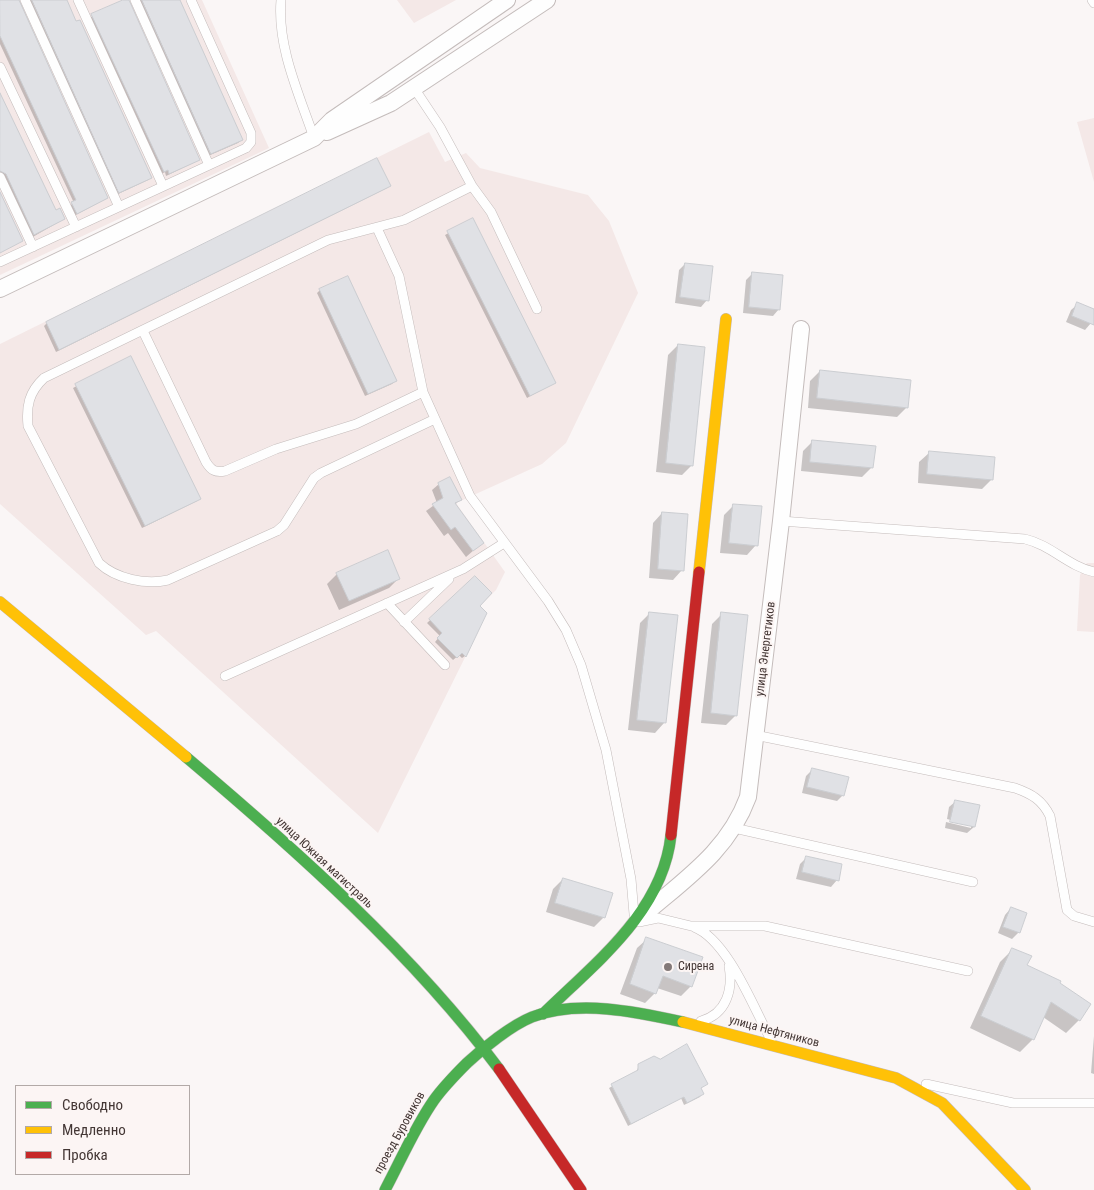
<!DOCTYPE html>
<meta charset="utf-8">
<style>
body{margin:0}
#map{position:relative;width:1094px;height:1190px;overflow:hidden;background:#faf6f6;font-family:"Roboto Condensed",sans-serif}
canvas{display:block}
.legend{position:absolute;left:15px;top:1085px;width:175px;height:90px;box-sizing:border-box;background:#fcf5f4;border:1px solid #b2a9a7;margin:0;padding:6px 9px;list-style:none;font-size:15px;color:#433634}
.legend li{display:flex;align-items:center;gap:10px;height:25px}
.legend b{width:25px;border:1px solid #b2a9a7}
</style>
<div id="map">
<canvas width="1094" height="1190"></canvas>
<ul class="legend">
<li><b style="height:6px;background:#4caf50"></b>Свободно</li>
<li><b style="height:6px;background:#ffc107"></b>Медленно</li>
<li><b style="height:6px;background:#c62828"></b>Пробка</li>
</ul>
</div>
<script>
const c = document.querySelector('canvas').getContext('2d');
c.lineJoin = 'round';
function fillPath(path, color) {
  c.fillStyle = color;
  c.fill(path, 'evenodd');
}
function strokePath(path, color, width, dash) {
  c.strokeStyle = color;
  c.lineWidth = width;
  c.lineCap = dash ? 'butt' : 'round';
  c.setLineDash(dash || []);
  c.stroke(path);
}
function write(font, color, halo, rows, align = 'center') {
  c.font = font + ' "Roboto Condensed",sans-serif';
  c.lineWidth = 4;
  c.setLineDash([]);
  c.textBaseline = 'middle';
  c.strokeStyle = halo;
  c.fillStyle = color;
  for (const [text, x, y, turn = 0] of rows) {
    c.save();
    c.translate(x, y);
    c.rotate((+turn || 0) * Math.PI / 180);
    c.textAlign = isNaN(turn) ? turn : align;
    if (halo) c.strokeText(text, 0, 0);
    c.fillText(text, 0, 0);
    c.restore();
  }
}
fillPath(new Path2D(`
 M0,0H202L269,148L0,275Z
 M397,0H456L414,23Z
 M1094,118V182L1077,122Z
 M429,132L445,162L466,153L480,168L588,195L609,221L638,293L566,443L542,464L456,503L505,572L496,590L480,606L487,613L378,833L156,631L146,635L0,504V344Z
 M1087,563H1094V632L1077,631L1080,575Z`), '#f4e8e7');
fillPath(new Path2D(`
 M0,0H19L107,198L74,216L69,206L74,203L0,44Z
 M28,0H65L151,177L148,180L116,195Z
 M126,0H128L195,162L166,176L165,172L161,174L89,18Z
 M137,0H179L241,140L238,143L208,156Z
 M0,116L55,211L64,219L31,238L0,175Z
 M377,160L389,185L387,188L56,352L44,326L47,323Z
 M472,220L554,383L527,398L445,235Z
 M685,264L707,300L701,307L675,303L679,270Z
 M753,273L779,309L773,316L743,313L746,280Z
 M320,290L395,381L392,384L365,396L317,293Z
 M1078,304L1094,310L1091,323L1085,330L1066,322L1071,310Z
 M678,345L692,465L682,475L656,472L668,355Z
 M131,358L197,501L142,528L73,388Z
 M820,371L907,407L897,417L808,408L810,381Z
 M813,441L872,467L862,477L801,471L803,451Z
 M929,453L992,479L982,489L918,483L919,462Z
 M439,484L460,499L455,505L482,543L466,557L448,533L444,536L426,511L437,503L432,490Z
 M734,505L756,545L747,555L720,553L724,515Z
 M662,513L682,570L673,580L649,578L653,523Z
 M337,574L399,578L389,588L339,610L327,584Z
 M475,578L478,606L486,613L465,656L462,658L459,655L453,660L435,642L440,636L427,623Z
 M650,613L664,723L655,733L628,730L640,623Z
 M722,614L736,715L726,725L701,723L712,624Z
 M812,770L843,795L837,801L802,793L806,776Z
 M956,801L979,806L974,827L967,833L945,828L946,822L971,828V825L947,819L949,807Z
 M807,857L837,880L831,887L796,879L800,864Z
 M563,879L604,917L594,927L546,912L553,889Z
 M1011,908L1019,932L1012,939L998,933L1005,915Z
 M647,939L691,986L681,996L657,988L655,993L645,1003L620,994L637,948Z
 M1013,949L1026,966L1089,1004L1079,1020L1066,1033L1043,1017L1033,1039L1020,1052L970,1028L1000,962Z
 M1094,1036V1074L1091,1073Z
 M639,1065L706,1084L700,1089L702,1094L700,1097L684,1105L681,1098L628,1126L609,1088L636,1073Z`), '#0003');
const building = new Path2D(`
 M0,0H19L108,198L77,214L71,202L76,200L0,36Z
 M32,0H67L76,21L80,20L152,178L119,193Z
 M123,0H129L200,160L169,174L168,170L164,172L91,14Z
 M142,0H180L243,140L211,154Z
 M0,93L56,210L60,208L65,219L34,235L6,174L0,171Z
 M377,158L391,186L59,350L46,322Z
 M0,192L23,241L0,253Z
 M473,218L556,383L530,396L447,231Z
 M685,263L713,266L709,301L680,297Z
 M752,272L783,275L780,310L749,307Z
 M348,276L397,381L368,394L319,289Z
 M1077,302L1094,309V325L1072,316Z
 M678,344L705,347L693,466L666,463Z
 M131,356L201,499L145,526L75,384Z
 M820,370L911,380L908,408L817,398Z
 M812,440L876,446L873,468L810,462Z
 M929,451L995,457L993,480L927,474Z
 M450,477L462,500L455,503L484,543L473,551L455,527L451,530L432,504L443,498L438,483Z
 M733,504L762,506L758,546L729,543Z
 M662,512L688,514L684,571L658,569Z
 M388,550L400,579L349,601L336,573Z
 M475,576L492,593L480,606L487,613L466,657L462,653L457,658L437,638L442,633L429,619Z
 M649,612L678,615L666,723L637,720Z
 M721,612L748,615L737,716L711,713Z
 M812,768L849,777L844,796L807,787Z
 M955,800L980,805L975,827L950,822Z
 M806,856L842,864L839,881L802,872Z
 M563,878L613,893L605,918L555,903Z
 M1011,907L1027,913L1020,933L1003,927Z
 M646,937L703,957L692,987L663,976L656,994L630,984Z
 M1012,948L1032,956L1027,965L1061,981L1060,983L1091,1004L1080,1021L1051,1002L1034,1040L981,1016Z
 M687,1044L708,1084L701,1088L704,1094L687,1103L684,1097L631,1124L611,1084L638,1070V1064L654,1056L660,1059Z`);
fillPath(building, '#e0e1e5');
strokePath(building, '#cbcdd1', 1);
const lane = new Path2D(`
 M25,0L119,207
 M78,0L163,186
 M135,0L209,165
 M281,0C277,47 299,94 314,138
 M1092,0L1094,3
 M0,67L76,227
 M414,88L440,127L472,186L491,212L537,309
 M0,177L33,247
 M377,228L399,276L423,392L470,496L548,601L566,630L581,665L606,750L631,879L634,914
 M0,262L246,148L251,142V133L191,0
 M143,331L206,462C211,470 215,473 225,471L276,449L356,424L423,392
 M435,419L321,473L314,478L284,525L277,531L168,580C146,585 116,579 99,563L28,426C26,406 29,392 44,378L328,240L404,220L472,186
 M781,521L1025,539C1051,545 1068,566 1094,572
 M387,603L445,665
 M404,622L449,579
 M225,676L463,569L504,543
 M755,735L1015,788C1032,794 1042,800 1050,816L1067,910L1074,916L1094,922
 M734,828L973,882
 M639,922L658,918L691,926H765L968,971
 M694,927C728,940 754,1009 771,1040
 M701,1021C727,1014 733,989 729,966
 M926,1084L1013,1103H1094`);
const street = new Path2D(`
 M327,132L391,103L547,0
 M0,289L314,138L332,120L507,0
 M647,912C688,877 729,849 748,797L781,521L801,329`);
const fast = new Path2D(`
 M186,757C295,849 413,954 499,1069
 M543,1014C595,963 663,912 671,835
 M385,1190C401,1160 415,1127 434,1100C444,1086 455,1075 467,1063C483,1048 512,1025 532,1017C578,999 637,1012 683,1022`);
const slow = new Path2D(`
 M699,572L726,319
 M0,602L186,757
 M683,1022L896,1078L942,1103L1025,1190`);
const jam = new Path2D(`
 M671,835L699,572
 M499,1069L581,1190`);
strokePath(lane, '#c4bcbb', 10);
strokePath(street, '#c4bcbb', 18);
strokePath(fast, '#c4bcbb', 12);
strokePath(slow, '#c4bcbb', 12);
strokePath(jam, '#c4bcbb', 12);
strokePath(lane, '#fefefe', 9);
strokePath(street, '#fefefe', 16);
strokePath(fast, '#4caf50', 11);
strokePath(slow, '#ffc107', 11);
strokePath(jam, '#c62828', 11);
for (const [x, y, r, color] of [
 [668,967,5,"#837978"]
]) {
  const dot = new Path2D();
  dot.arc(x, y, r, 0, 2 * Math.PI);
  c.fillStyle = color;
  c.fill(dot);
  strokePath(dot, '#fcf5f4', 2);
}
write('12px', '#433634', '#fcf5f4', [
 ["улица Энергетиков",766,649,-83],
 ["улица Южная магистраль",324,863,43],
 ["улица Нефтяников",774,1032,15],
 ["проезд Буровиков",400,1133,-61]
]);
write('12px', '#433634', '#fcf5f4', [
 ["Сирена",678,967]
], 'left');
</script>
